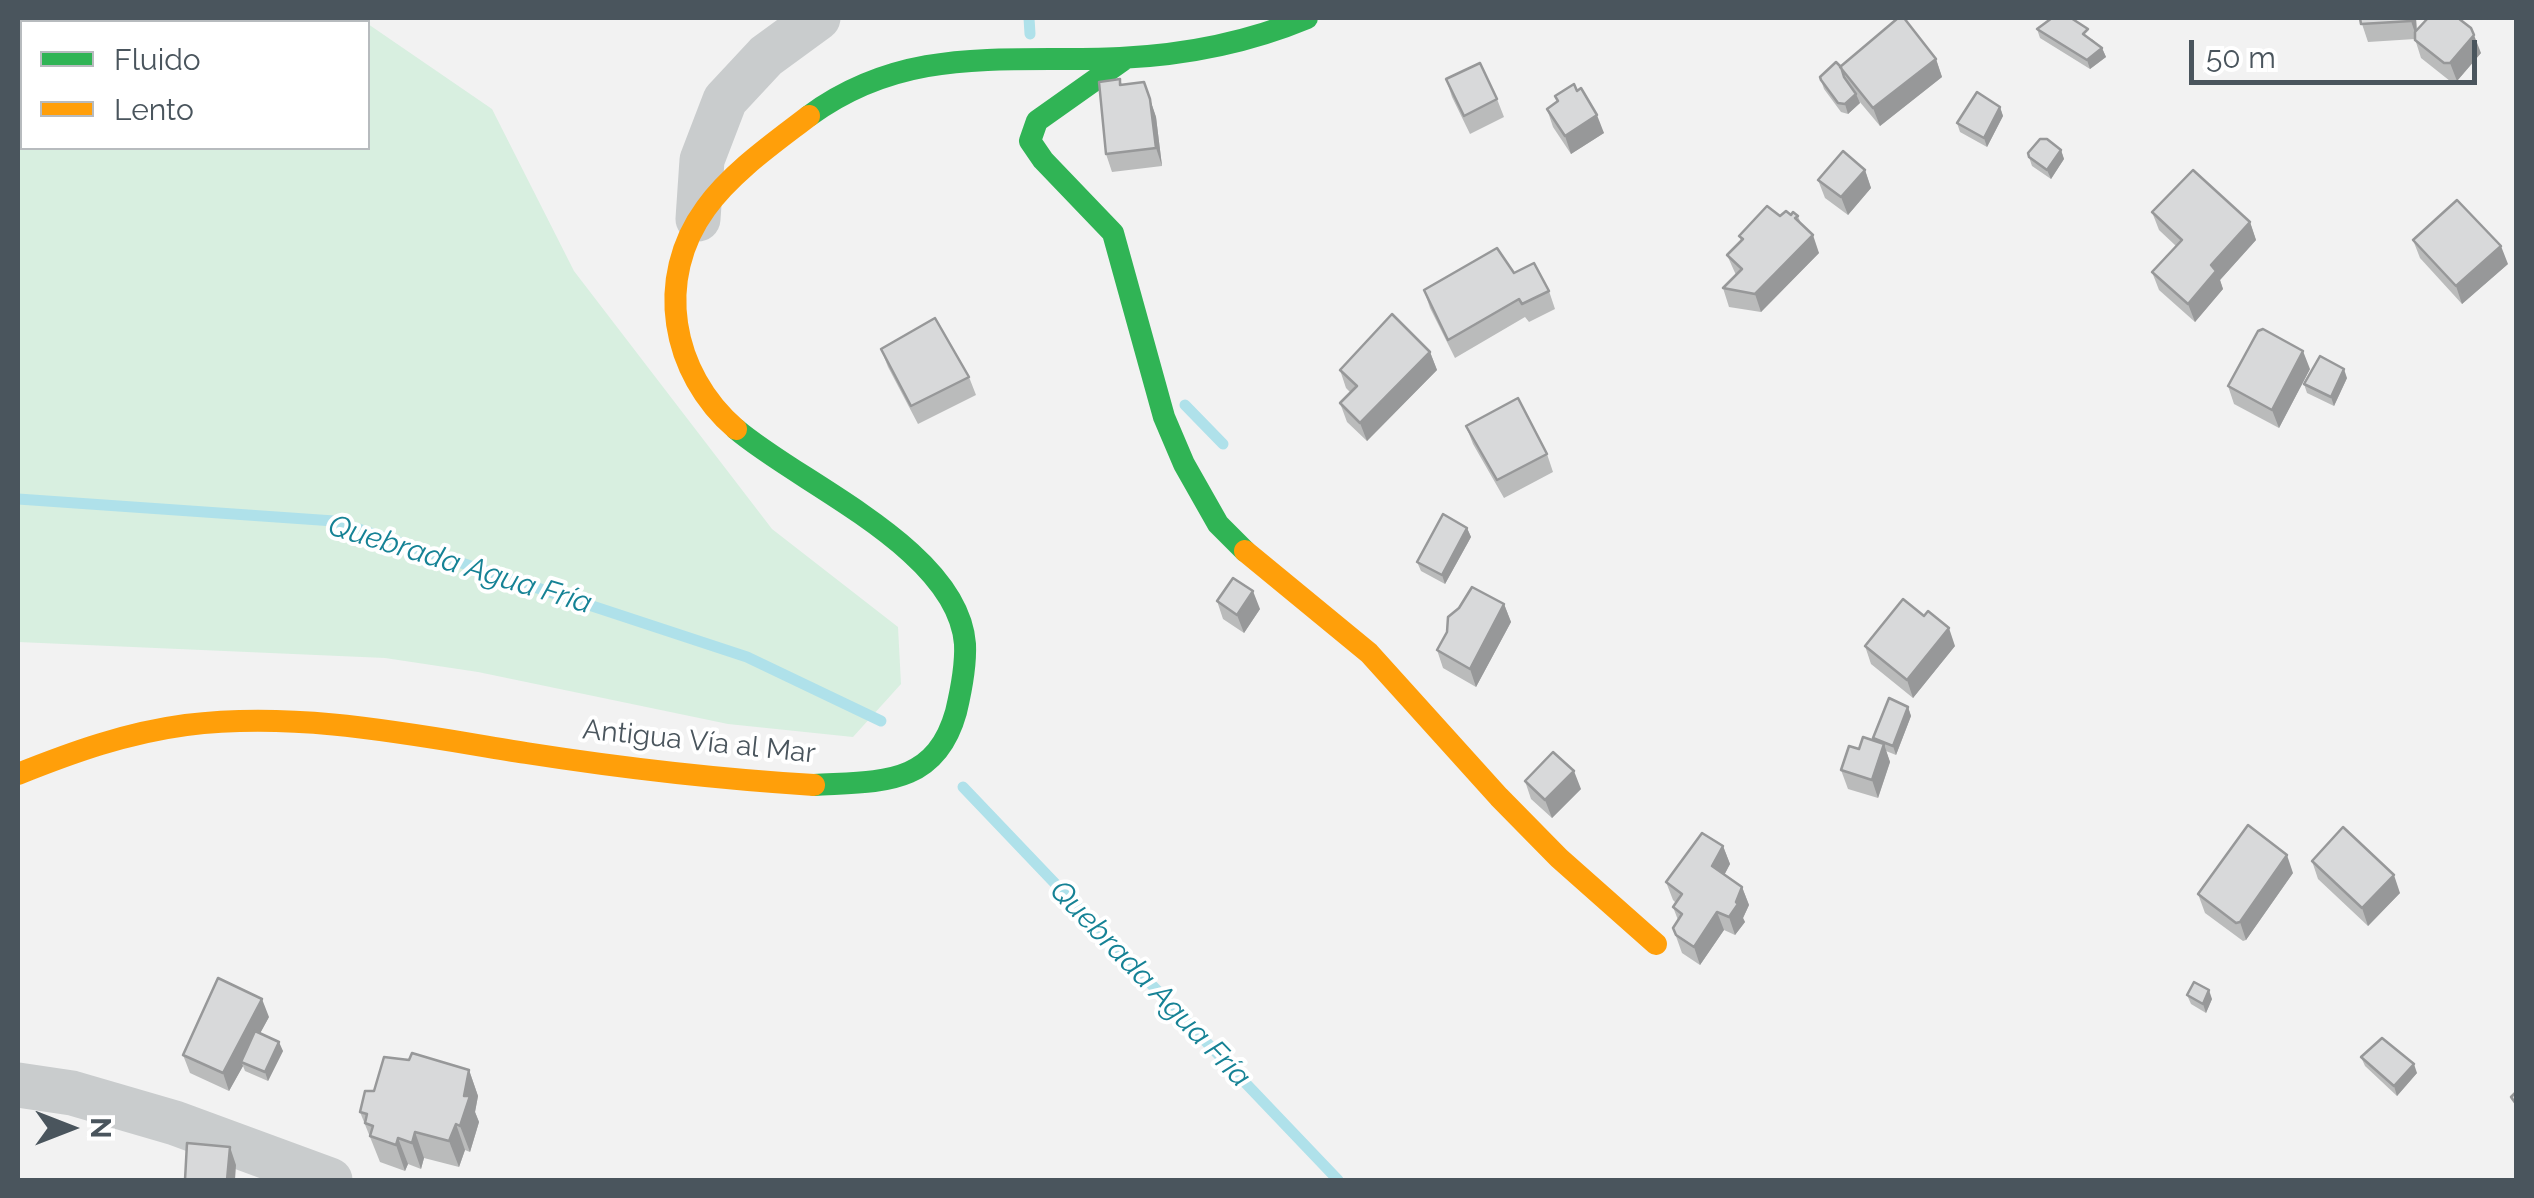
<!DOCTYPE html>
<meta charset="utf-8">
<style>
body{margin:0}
#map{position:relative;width:2534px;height:1198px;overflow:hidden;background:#f2f2f2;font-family:Raleway,sans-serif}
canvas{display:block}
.frame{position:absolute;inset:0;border:20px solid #4a555d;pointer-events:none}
.legend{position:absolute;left:20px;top:20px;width:350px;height:130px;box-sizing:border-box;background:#fff;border:2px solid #b7bbbe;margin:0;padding:12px 18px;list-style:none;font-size:30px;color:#4a555d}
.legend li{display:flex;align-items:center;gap:20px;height:50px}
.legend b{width:50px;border:2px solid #b7bbbe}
.north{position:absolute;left:20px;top:1078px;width:100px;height:100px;-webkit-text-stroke:8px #fff;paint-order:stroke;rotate:90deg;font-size:28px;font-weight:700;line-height:40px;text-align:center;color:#4a555d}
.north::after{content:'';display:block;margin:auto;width:35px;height:45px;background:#4a555d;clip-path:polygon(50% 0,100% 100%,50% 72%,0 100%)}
.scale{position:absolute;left:2189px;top:40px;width:288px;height:45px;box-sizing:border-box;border:5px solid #4a555d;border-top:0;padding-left:12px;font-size:30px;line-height:35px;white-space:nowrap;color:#4a555d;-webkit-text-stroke:8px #fff;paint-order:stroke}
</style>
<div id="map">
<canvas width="2534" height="1198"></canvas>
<div class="frame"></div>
<ul class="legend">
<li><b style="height:12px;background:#30b455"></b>Fluido</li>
<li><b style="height:12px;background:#ff9f0a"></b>Lento</li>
</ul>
<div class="north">N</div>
<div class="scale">50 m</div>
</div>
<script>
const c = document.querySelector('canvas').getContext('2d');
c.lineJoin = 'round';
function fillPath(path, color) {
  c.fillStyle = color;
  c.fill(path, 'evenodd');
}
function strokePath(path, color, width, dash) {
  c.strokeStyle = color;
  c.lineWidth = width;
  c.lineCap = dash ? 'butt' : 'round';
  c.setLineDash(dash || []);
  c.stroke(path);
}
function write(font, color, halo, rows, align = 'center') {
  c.font = font + ' Raleway,sans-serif';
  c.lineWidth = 8;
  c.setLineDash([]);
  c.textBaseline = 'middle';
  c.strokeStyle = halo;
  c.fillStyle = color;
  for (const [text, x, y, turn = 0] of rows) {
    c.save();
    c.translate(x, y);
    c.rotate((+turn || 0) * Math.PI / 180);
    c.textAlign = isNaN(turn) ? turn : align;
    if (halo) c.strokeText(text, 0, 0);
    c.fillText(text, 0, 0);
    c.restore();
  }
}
fillPath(new Path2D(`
 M18,18H359L366,22H22V148H368V24L492,109L574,271L772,529L898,627L901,684L853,737L728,724L478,672L385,658L18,642Z`), '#d8efe0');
strokePath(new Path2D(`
 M1029,18L1030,34
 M1185,405L1223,444
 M18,499L334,521L747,657L881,721
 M963,787L1338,1180`), '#afe1ea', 11);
strokePath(new Path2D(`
 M698,219L702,160L725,100L766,56L818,18
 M18,1085L72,1093L175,1123L330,1180`), '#c9cccd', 45);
strokePath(new Path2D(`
 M1126,58L1037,121L1030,141L1043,160L1113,233L1164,417L1184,464L1218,524L1245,551
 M809,116C907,44 1006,63 1120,58C1185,55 1247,43 1307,18
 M736,429C800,484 958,549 965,644C966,665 961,691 956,712C935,787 879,781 814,785`), '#30b455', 22);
strokePath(new Path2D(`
 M736,429C671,373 654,279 706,208C732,172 774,143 809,116
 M1245,551L1369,653L1499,797L1559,858L1656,944
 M18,774C73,752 126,733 186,725C301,711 413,735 526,753C622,768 717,779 814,785`), '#ff9f0a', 22);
fillPath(new Path2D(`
 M2360,18H2416L2417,30L2481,53L2457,81H2450L2421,58L2415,39L2368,42Z
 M2037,29L2092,39L2102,48L2106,57L2090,69L2040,38Z
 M1936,59L1942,77L1880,126L1859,101L1860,103L1848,114L1841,112L1824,89L1820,77L1841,67Z
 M1120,79L1122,85L1144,82L1156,117L1162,166L1112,172L1106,154Z
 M1446,79L1497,99L1504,117L1470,134L1452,97Z
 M1577,91L1604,133L1571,154L1553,127L1547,109L1557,102L1555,96Z
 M2000,107L2003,116L1987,147L1960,132L1957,123Z
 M2061,150L2064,159L2051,179L2032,166L2029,157Z
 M1865,170L1871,188L1848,215L1825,198L1818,180Z
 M2152,212L2250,222L2256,240L2220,280L2223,289L2195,322L2159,290L2152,272L2176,246L2159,230Z
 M1791,215L1798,216L1801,224L1819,253L1761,312L1729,307L1723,288L1736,275L1727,255L1741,241L1739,236Z
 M2413,240L2508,264L2462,304L2420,258Z
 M1514,273L1549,291L1555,309L1529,322L1525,317L1455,358L1430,308L1424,290Z
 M881,349L969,377L976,395L918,424L888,367Z
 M1430,352L1437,370L1367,441L1347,422L1340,403L1351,393L1346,388L1340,370Z
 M2310,369L2279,428L2234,404L2228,386Z
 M2347,378L2334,406L2307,393L2304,384Z
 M1466,426L1547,454L1553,472L1504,498L1473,444Z
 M1467,528L1471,537L1445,584L1421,571L1417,562Z
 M1217,601L1260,609L1244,633L1223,619Z
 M1504,604L1511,622L1476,687L1443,668L1437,650Z
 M1865,646H1955L1913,698L1871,664Z
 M1908,707L1911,716L1896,755L1886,751L1890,762L1878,798L1848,789L1841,770L1859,749L1874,741L1873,738Z
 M1525,781L1581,789L1552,818L1531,799Z
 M1723,846L1730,864L1724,875L1742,887L1749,905L1743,918L1745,922L1735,935L1724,930L1700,965L1682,953L1673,928L1678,920L1673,907L1676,903L1673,900L1666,882Z
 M2312,861L2400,893L2368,926L2318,879Z
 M2293,873L2246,940L2243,941L2205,913L2198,894Z
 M2187,995L2212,999L2206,1013L2191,1004Z
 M269,1017L260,1033L283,1051L268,1081L245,1071L243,1066L229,1091L190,1073L183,1055Z
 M2361,1057L2417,1073L2397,1096L2365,1066Z
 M469,1070L478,1096L475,1112L479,1122L470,1152L465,1150L459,1167L424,1158L421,1169L408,1164L405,1171L380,1162L360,1112L374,1091Z`), '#babbbb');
fillPath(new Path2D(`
 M2411,18H2416L2417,39L2411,21Z
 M2474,35L2481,53L2457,81L2450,63Z
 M2102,48L2106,57L2090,69L2087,60Z
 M1936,59L1942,77L1880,126L1873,108Z
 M1856,94L1860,103L1848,114L1845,104Z
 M1150,99L1156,117L1162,166L1156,148Z
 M2000,107L2003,116L1987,147L1984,138Z
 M1597,115L1604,133L1571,154L1565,136Z
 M2061,150L2064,159L2051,179L2047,170Z
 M1865,170L1871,188L1848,215L1841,197Z
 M2250,222L2256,240L2220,280L2223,289L2195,322L2188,304L2211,265Z
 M1813,235L1819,253L1761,312L1755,294Z
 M2501,246L2508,264L2462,304L2456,286Z
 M2303,351L2310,369L2279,428L2272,410Z
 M1430,352L1437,370L1367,441L1360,423Z
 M2344,369L2347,378L2334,406L2331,397Z
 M1467,528L1471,537L1445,584L1442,575Z
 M1253,591L1260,609L1244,633L1237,615Z
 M1504,604L1511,622L1476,687L1470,669Z
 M1949,628L1955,646L1913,698L1907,680Z
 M1908,707L1911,716L1896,755L1893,746Z
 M1884,744L1890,762L1878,798L1872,780Z
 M1574,771L1581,789L1552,818L1545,800Z
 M1723,846L1730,864L1719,885L1712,866Z
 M2287,855L2293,873L2246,940L2240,922Z
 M2394,875L2400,893L2368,926L2362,908Z
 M1742,887L1749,905L1743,918L1745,922L1735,935L1729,917Z
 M1717,912L1724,930L1700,965L1694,947Z
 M2209,990L2212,999L2206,1013L2203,1004Z
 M262,999L269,1017L244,1063L241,1062L243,1066L229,1091L223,1073Z
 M279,1042L283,1051L268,1081L265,1072Z
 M2414,1064L2417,1073L2397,1096L2394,1086Z
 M469,1070L478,1096L475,1112L479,1122L470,1152L460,1126Z
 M456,1124L465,1150L459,1167L449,1141Z
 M415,1132L424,1158L421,1169L412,1143Z
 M398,1138L408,1164L405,1171L396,1145Z
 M230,1147L236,1165L235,1180H227Z`), '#979899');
const building = new Path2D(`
 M1898,18H1904L1936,59L1873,108L1840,67Z
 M2052,18H2071L2088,29L2083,34L2102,48L2087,60L2037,29Z
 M2360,18H2411V21L2361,24Z
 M2428,18H2458L2471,28L2474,35L2450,63H2444L2415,40V32Z
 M1836,62L1841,67L1844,77L1856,94L1845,104L1838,103L1821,80L1820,77Z
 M1480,63L1497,99L1464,116L1446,79Z
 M1120,79V85L1144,82L1150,99L1156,148L1106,154L1099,82Z
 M1574,84L1577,91L1581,88L1597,115L1565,136L1547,109L1558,101L1555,96Z
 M1977,92L2000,107L1984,138L1957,123Z
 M2040,139H2047L2061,150L2047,170L2029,157L2028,153Z
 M1843,151L1865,170L1841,197L1818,180Z
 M2193,170L2250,222L2211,265L2216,271L2188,304L2152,272L2182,240L2152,212Z
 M2457,200L2501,246L2456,286L2413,240Z
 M1767,206L1780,216L1786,211L1791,215L1793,212L1798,216L1795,218L1813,235L1755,294L1723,288L1742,269L1727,255L1743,239L1739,236Z
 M1497,248L1514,273L1534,263L1549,291L1522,304L1519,299L1448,340L1424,290Z
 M1392,314L1430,352L1360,423L1340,403L1357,386L1340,370Z
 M935,318L969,377L911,406L881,349Z
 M2263,329L2303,351L2272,410L2228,386L2258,331Z
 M2320,356L2344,369L2331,397L2304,384Z
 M1518,398L1547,454L1497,480L1466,426Z
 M1443,514L1467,528L1442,575L1417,562Z
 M1233,578L1253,591L1237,615L1217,601Z
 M1472,587L1504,604L1470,669L1437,650L1447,632L1448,617L1459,608Z
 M1903,599L1924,616L1928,611L1949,628L1907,680L1865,646Z
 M1889,698L1908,707L1893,746L1873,738Z
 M1863,737L1884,744L1872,780L1841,770L1849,746L1859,749Z
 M1553,752L1574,771L1545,800L1525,781Z
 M2248,825L2287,855L2240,922L2236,923L2198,894Z
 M2343,827L2394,875L2362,908L2312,861Z
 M1702,833L1723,846L1712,866L1742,887L1736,902L1738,904L1729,917L1717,912L1694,947L1676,935L1673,928L1682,914L1673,907L1682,894L1666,882Z
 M218,978L262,999L223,1073L183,1055Z
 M2194,982L2209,990L2203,1004L2187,995Z
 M255,1031L279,1042L265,1072L241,1062Z
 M2382,1038L2414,1064L2394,1086L2361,1057Z
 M412,1053L469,1070L464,1096H470L460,1126L456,1124L449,1141L415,1132L412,1143L398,1138L396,1145L370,1136L373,1126L365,1123L367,1114L360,1112L365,1091H374L384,1057L409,1060Z
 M2516,1092V1104L2511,1097Z
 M187,1143L230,1147L227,1180H185Z`);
fillPath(building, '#d8d9da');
strokePath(building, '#979899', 2.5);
write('28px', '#4a555d', '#fff', [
 ["Antigua Vía al Mar",699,742,6]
]);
write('italic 30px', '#158295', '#fff', [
 ["Quebrada Agua Fría",460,565,17],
 ["Quebrada Agua Fría",1150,984,46]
]);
</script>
